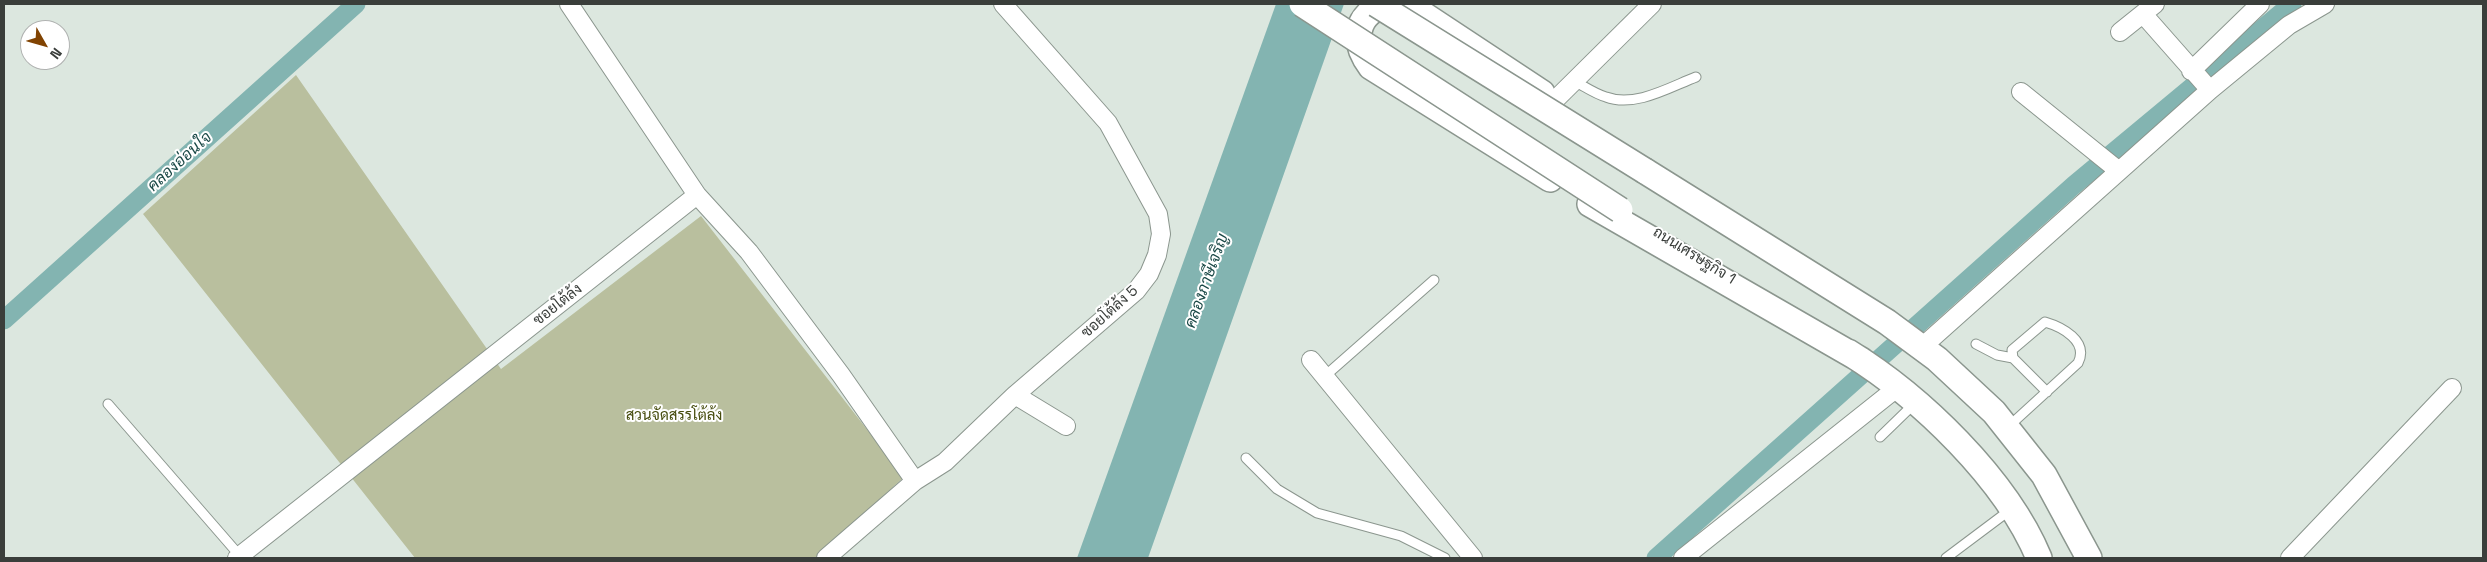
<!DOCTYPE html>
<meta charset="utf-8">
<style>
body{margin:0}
#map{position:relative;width:2487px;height:562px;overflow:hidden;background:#dce7df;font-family:"Space Grotesk",sans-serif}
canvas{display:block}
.frame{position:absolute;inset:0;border:5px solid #3a3e3b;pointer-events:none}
.north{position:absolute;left:20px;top:20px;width:50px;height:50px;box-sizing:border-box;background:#fff;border:1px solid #b0b2b1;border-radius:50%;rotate:128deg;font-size:14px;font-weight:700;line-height:20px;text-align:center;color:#3a3e3b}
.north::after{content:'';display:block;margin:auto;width:18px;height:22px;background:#814302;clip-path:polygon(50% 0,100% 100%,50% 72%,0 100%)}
</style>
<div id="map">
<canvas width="2487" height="562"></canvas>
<div class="frame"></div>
<div class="north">N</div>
</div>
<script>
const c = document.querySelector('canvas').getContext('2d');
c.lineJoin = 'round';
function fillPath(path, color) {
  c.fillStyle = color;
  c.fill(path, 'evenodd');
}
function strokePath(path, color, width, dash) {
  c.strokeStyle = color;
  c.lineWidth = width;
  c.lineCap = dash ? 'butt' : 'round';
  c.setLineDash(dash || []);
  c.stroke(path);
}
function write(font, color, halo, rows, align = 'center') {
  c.font = font + ' "Space Grotesk",Sarabun,sans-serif';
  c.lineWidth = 4;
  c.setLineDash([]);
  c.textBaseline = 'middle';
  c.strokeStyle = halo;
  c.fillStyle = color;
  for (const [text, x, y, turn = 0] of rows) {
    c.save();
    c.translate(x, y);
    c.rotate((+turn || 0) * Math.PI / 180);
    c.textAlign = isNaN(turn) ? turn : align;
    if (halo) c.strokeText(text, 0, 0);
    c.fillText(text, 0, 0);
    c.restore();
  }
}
fillPath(new Path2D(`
 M296,75L501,369L701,216L904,477L816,558H415L143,214Z`), '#b9bf9e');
fillPath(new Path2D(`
 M1276,4H1344L1148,558H1077Z`), '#83b4b1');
strokePath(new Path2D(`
 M4,320L356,4
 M1656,558L2074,185L2292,4`), '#83b4b1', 19);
const lane = new Path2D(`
 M1574,81C1584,86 1595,94 1606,97C1635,108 1670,87 1696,77
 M1976,344L1997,355L2013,358L2047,392
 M1325,376L1434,280
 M108,404L240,556
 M2008,427L2078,363C2089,341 2062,327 2045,322L2012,350L2013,358
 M1880,437L1914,404
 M1246,458L1277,489L1317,513L1401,536L1445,558
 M1946,558L2010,510`);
const street = new Path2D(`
 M569,4L697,195L749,252L841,375L915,481
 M2143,14L2210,90
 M2120,32L2155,4
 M2191,71L2260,4
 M2021,92L2119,171
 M1554,101L1652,4
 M1922,347L2210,90L2289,25L2325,4
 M1311,360L1473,558
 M1015,395L1066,426
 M237,558L697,195
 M826,558L915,481L945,462L1015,395L1136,291L1149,274L1157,255L1161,234L1158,214L1108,123L1003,4
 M1683,558L1898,387
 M2290,558L2452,388`);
const secondary = new Path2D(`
 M1387,4C1354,14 1352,42 1371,67L1550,179
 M1396,4L1407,5L1418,11L1542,93
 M1645,171L1887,322L1937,359L1994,412L2044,475L2089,558
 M1590,204L1861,360
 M1848,352C1921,397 2006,479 2039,558`);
strokePath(lane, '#8b968e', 11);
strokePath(street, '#8b968e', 20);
strokePath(secondary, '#8b968e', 28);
strokePath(lane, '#fff', 9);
strokePath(street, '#fff', 18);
strokePath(secondary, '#fff', 25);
const secondaryBridge = new Path2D(`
 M1302,4L1620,210
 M1376,4L1645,171`);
strokePath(secondaryBridge, '#8b968e', 28, []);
strokePath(secondaryBridge, '#fff', 25);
write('15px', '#3a3e3b', '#fff', [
 ["ถนนเศรษฐกิจ 1",1694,256,32],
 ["ซอยโต้ล้ง",558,305,-38],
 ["ซอยโต้ล้ง 5",1110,312,-42]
]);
write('15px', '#464c0d', '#fff', [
 ["สวนจัดสรรโต้ล้ง",674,416]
]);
write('italic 16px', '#1a4846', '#fff', [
 ["คลองอ่อนใจ",180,162,-42],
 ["คลองภาษีเจริญ",1207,281,-70]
]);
</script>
